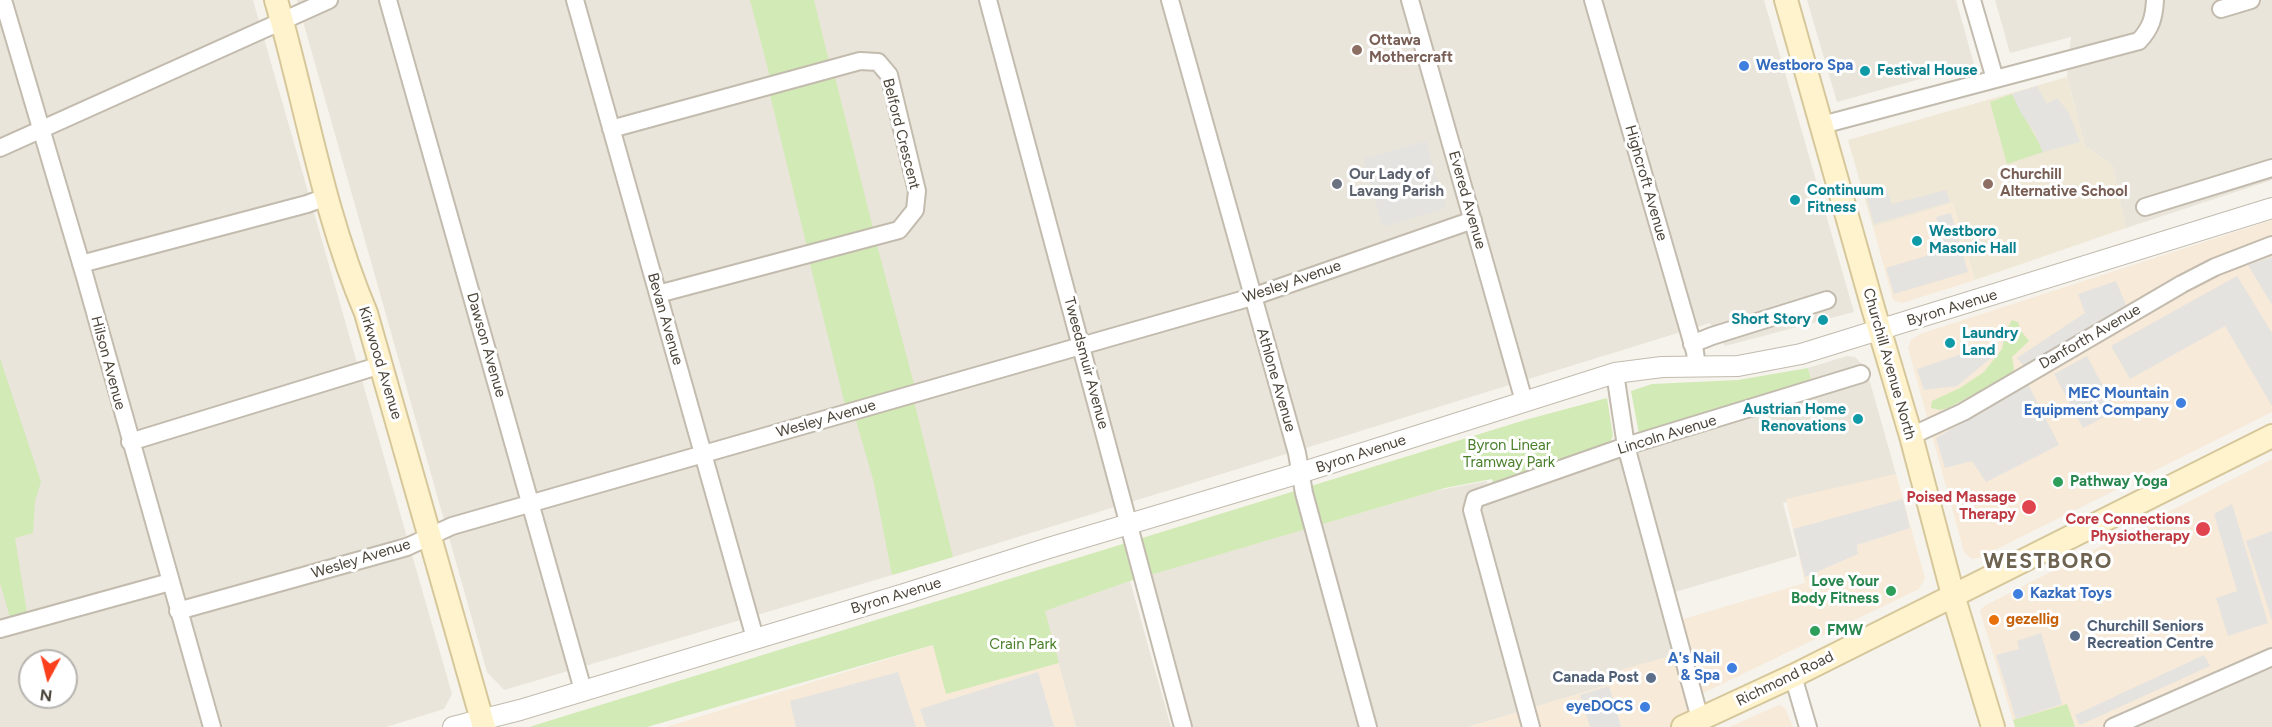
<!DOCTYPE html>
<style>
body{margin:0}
#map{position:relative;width:2272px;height:727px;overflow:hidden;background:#f6f3ec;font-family:Figtree,sans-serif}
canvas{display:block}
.north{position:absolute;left:18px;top:649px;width:60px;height:60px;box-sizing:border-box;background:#fff;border:2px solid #b7b4b0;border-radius:50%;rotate:187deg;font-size:16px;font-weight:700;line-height:24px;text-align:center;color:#4b4439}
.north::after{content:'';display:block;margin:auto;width:21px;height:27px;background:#fc3f1d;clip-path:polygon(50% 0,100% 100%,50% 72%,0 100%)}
</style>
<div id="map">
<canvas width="2272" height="727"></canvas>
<div class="north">N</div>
</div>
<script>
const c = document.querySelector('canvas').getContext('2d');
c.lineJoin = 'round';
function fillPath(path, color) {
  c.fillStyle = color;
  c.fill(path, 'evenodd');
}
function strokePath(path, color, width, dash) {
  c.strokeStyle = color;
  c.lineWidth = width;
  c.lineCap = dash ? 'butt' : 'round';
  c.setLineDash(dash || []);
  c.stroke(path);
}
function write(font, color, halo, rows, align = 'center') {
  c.font = font + ' Figtree,sans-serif';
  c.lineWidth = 6;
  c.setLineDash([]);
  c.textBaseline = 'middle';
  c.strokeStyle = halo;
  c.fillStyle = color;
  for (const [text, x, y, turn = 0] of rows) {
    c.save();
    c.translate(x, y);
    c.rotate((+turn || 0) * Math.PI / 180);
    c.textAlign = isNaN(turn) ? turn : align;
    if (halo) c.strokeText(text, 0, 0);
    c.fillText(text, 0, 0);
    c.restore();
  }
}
fillPath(new Path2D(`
 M0,0H253L452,694L444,709L386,727H0ZM30,661H66V697H30Z
 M297,0H1764L1854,312L1725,346L1710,323L953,557L504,690L487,672Z
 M1807,0H1956L1974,64L1837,102Z
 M1995,0H2272V180L2126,228L2112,165L2085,146L2084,143L2067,77L2071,37L2010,53Z
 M1847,356L1855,357L1866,368L1896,474L1783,503L1797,556L1675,592L1634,448L1813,384L1808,368Z
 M1626,446L1683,653L1606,674L1608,685L1468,727H1183L1142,577L1435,491L1487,481L1489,494Z
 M1130,581L1171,727H1076L1044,611Z
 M2272,646V727H2118L2115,716Z`), '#eae5da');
fillPath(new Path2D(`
 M1953,203L1975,280L1902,303L1893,300L1873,227Z
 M2272,220V412L1979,558L1972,559L1964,552L1908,348L1911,340L1920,334Z
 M2272,459V646L2115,715L2118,727H2015L1980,611L1984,606Z
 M1896,474L1925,578L1919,589L1697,696L1700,719L1683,727H1468L1608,685L1605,674L1682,653L1673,622L1805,583L1786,499Z
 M1044,611L1076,727H666Z
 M1779,705L1785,708L1793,727H1729Z`), '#f7ead8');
fillPath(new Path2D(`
 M2067,77L2085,146L2112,165L2126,228L1975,280L1953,203L1873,227L1848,140Z`), '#efe8d6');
fillPath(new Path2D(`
 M750,0H814L829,61L770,77Z
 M835,77L873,228L807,247L770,95Z
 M2012,94C2021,114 2034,131 2043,152L2007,164L1990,102Z
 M877,245L914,384L845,405L810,264Z
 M2012,320L2018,322L2021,331L2029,341L2012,357L2014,369L2012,374L1948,408L1940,410L1931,408L1932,401L1960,388L1984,372L2002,349L2006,331Z
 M0,358L41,482L35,501L33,533L15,538L28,619L12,624L0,583Z
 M1808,368L1813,385L1639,434L1631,391L1652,384L1738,380Z
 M1607,398L1613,436L1609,444L1495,491L1492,479L1445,488L1130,581L1045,611L1059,663L946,694L933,645L647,727H529L1525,420Z
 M914,401L953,557L892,575L874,483L855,417Z
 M2067,704L2075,727H2015L2013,720Z`), '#d2eab5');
fillPath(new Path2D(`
 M2037,86L2047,104L2057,98L2069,113L2080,142L2043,152L2034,131L2021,113L2012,94Z
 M1426,141L1446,208L1383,227L1363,159Z
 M1886,189L1892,204L1946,190L1950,202L1874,224L1866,194Z
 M1951,213L1968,272L1894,294L1886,268L1946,250L1936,217Z
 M2272,257V305L2248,265Z
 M2237,276L2272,333V406L2225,326L2130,379L2111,346Z
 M2116,281L2126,305L2026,368L2017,358L2085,313L2078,294Z
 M1988,345L1991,358L1957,386L1924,390L1917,369Z
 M2087,356L2116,411L2083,428L2054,374Z
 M2028,384L2059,445L1986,482L1972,461L1945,468L1936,438Z
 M1903,499L1910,528L1857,545L1858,554L1805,577L1793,529Z
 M2232,504L2268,623L2228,636L2216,598L2237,591L2214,514Z
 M2272,531V620L2246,541Z
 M2041,633L2062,704L2016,719L1996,655L2019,649L2017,641Z
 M2204,655L2210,666L2080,725L2075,715Z
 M898,672L916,727H796L790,701Z
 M1038,672L1054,727H926L920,709Z
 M1609,686L1621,727H1590L1580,695Z`), '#e5e3e0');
const minor = new Path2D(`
 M3,0L85,277L212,727
 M388,0L583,690
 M575,0L755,638
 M988,0L1183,727
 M1170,0L1297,453L1304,493L1368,727
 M1410,0L1524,401
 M1593,0L1695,352L1697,367
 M1972,0L1995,79
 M2221,9L2251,0
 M1822,125L2139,41C2151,28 2154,18 2155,0
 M611,129L860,61L878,62L889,75L917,191L915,210L899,230L658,294
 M0,148L329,0
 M2145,207L2272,168
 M81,264L307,204L326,197
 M1692,344L1712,336L1827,300
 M1615,373L1626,446L1700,719
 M1911,436L1963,412L2182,284L2215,267L2272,245
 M130,442L381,365
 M178,611L407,547L452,526L1252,297L1473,220
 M0,629L170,582
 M1793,676L1808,727
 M1531,727L1472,510L1475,499L1626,446L1861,374
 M2113,727L2272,657`);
const tertiary = new Path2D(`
 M453,727L520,710L904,594L1052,547L1300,473L1615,373L1662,367L1738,366L1801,354L2272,208`);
const secondary = new Path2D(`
 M276,0C306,104 323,212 366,313L484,727
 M1786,0L1873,308L1911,436L1953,595L1993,727
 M1683,727L1793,676L2272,436`);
strokePath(minor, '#c2bbae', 20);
strokePath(tertiary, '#c2bbae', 22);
strokePath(secondary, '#d6c79b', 26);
strokePath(minor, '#fff', 16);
strokePath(tertiary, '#fff', 20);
strokePath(secondary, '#fff3cd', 22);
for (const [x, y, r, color] of [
 [1357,50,6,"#8d6e63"],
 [1744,66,6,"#3f7fe0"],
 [1865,71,6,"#0f9aa8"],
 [1337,184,6,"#6b7280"],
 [1988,184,6,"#8d6e63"],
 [1795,200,6,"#0f9aa8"],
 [1917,241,6,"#0f9aa8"],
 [1823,320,6,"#0f9aa8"],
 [1950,343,6,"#0f9aa8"],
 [2181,403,6,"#3f7fe0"],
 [1858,419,6,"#0f9aa8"],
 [2058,482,6,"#2e9e5b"],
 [2029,507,8,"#e0444e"],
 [2203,529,8,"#e0444e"],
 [1891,591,6,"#2e9e5b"],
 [2018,594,6,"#3f7fe0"],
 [1994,620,6,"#e8710a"],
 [1815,631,6,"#2e9e5b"],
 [2075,636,6,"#5c6f8a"],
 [1732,668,6,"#3f7fe0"],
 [1651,678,6,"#5c6f8a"],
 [1645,707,6,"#3f7fe0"]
]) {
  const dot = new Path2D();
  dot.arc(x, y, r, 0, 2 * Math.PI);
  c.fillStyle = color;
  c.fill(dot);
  strokePath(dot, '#fff', 2);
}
write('bold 15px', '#785e54', '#fff', [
 ["Ottawa",1369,41],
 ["Mothercraft",1369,58],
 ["Churchill",2000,175],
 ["Alternative School",2000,192]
], 'left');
write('bold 15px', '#366cbe', '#fff', [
 ["Westboro Spa",1756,66,"left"],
 ["MEC Mountain",2169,394],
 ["Equipment Company",2169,411],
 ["Kazkat Toys",2030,594,"left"],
 ["A's Nail",1720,659],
 ["& Spa",1720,676],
 ["eyeDOCS",1633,707]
], 'right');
write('bold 15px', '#0d838f', '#fff', [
 ["Festival House",1877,71],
 ["Continuum",1807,191],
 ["Fitness",1807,208],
 ["Westboro",1929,232],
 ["Masonic Hall",1929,249],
 ["Short Story",1811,320,"right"],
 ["Laundry",1962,334],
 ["Land",1962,351],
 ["Austrian Home",1846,410,"right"],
 ["Renovations",1846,427,"right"]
], 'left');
write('15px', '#4b4439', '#fff', [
 ["Belford Crescent",901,134,76],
 ["Highcroft Avenue",1646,183,74],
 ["Evered Avenue",1467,200,74],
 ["Wesley Avenue",1292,282,-19],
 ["Byron Avenue",1952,308,-17],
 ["Bevan Avenue",665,319,74],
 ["Danforth Avenue",2090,337,-30],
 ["Dawson Avenue",486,345,74],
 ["Hilson Avenue",108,363,75],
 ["Kirkwood Avenue",380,363,73],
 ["Tweedsmuir Avenue",1086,363,75],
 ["Churchill Avenue North",1889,364,74],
 ["Athlone Avenue",1276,380,74],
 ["Wesley Avenue",826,419,-16],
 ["Lincoln Avenue",1667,435,-17],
 ["Byron Avenue",1361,454,-18],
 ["Wesley Avenue",361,559,-17],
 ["Byron Avenue",896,596,-17],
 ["Richmond Road",1785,679,-26]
]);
write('bold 15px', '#5b616d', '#fff', [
 ["Our Lady of",1349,175],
 ["Lavang Parish",1349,192]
], 'left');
write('15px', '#4a7f2a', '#fff', [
 ["Byron Linear",1509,446],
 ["Tramway Park",1509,463],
 ["Crain Park",1023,645]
]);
write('bold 15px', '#27864d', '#fff', [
 ["Pathway Yoga",2070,482],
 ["Love Your",1879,582,"right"],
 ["Body Fitness",1879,599,"right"],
 ["FMW",1827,631]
], 'left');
write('bold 15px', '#be3a42', '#fff', [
 ["Poised Massage",2016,498],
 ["Therapy",2016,515],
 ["Core Connections",2190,520],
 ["Physiotherapy",2190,537]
], 'right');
write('bold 15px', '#c56008', '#fff', [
 ["gezellig",2006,620]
], 'left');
write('bold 15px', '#4e5e75', '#fff', [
 ["Churchill Seniors",2087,627],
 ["Recreation Centre",2087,644],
 ["Canada Post",1639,678,"right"]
], 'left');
c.letterSpacing = '1.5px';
write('bold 21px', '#6e6250', '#fff', [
 ["WESTBORO",2048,562]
]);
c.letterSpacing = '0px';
</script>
